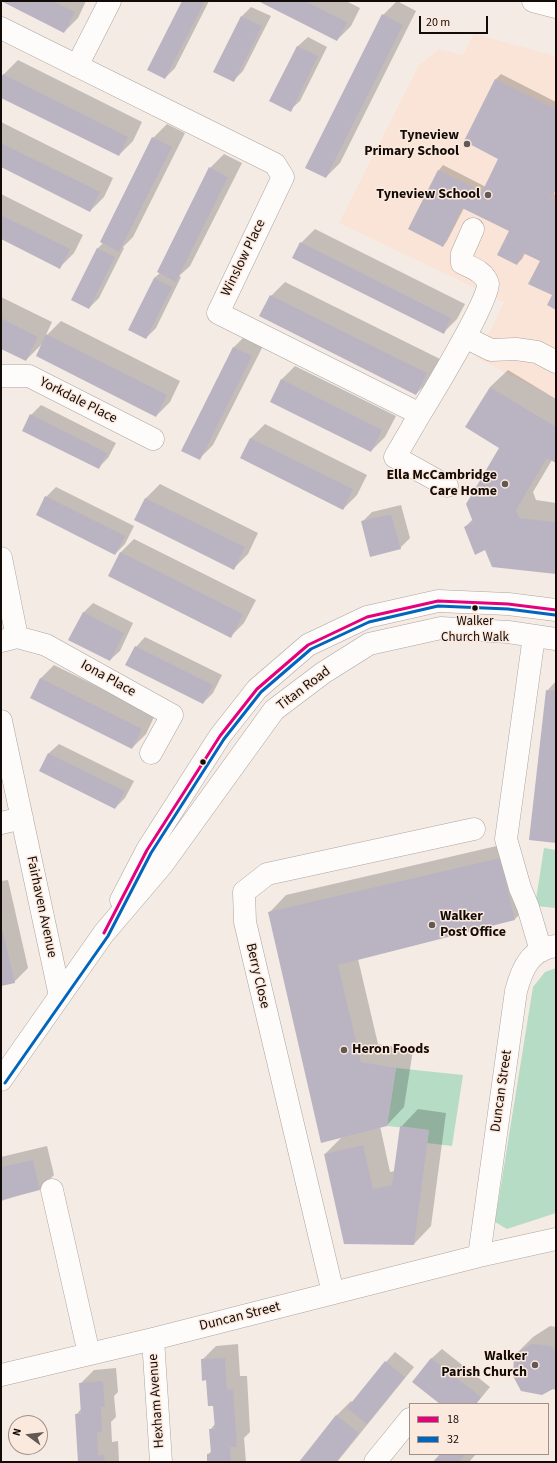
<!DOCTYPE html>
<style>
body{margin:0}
#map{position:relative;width:557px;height:1463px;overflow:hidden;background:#f5ebe5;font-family:"Source Sans 3",sans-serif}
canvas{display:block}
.frame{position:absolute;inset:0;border:2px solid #130b07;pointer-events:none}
.legend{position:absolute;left:409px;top:1403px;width:140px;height:52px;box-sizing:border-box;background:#fce9de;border:1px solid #9f9088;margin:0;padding:5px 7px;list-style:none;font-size:12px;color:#130b07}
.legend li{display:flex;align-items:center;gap:8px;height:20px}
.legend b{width:20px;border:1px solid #9f9088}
.north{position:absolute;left:8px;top:1415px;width:40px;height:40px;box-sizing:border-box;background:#fce9de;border:1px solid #9f9088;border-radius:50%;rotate:285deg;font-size:11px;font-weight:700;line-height:16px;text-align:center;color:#130b07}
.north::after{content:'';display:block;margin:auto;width:14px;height:18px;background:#625955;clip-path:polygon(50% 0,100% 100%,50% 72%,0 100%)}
.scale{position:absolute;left:419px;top:16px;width:69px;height:18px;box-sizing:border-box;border:2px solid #130b07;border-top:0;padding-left:5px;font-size:12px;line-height:14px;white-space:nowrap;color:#130b07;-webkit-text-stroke:3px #fce9de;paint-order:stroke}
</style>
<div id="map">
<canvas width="557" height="1463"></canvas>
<div class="frame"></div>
<ul class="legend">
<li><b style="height:5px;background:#e5007d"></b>18</li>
<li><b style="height:5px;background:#0065bd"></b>32</li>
</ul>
<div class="north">N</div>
<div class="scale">20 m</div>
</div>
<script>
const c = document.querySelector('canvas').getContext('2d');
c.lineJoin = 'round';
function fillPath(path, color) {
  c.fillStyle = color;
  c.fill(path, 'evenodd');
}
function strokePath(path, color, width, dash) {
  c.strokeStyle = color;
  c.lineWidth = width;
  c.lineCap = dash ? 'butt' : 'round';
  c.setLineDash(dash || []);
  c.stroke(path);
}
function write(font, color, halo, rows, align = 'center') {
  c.font = font + ' "Source Sans 3",sans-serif';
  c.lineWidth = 3;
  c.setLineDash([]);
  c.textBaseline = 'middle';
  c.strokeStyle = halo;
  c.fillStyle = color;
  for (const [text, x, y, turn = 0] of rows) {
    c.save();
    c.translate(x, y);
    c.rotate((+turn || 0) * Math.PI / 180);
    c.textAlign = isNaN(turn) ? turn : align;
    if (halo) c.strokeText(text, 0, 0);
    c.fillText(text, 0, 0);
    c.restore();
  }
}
fillPath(new Path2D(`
 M474,34L556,56V398L477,358L504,302L339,223L419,65L439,49L463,55Z`), '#f9e4d7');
fillPath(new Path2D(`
 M544,848L556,850V908L535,906Z
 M556,968V1213L507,1229L495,1222L533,987L545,972Z
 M396,1068L463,1075L452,1146L427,1143L429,1130L387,1126Z`), '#b6dcc5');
fillPath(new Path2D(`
 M2,1H86L78,18L64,32Z
 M183,1H209L175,68L165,78Z
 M260,1H346L360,8L351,26L337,40Z
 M397,1L416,11L340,163L326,177L383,15Z
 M251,7L271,16L243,71L233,81L242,16Z
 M308,37L327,47L300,101L290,110L271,100L298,46Z
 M18,60L142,122L133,141L119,155L1,97V80L4,74Z
 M501,74L556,102V190L554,194L556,195V309L553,295L541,261L525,253L522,259L517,264L510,231L464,208L447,241L443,246L409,229L439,170L443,165L486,187L500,159L465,141L496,79Z
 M1,122L113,178L104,197L90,211L1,166Z
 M167,124L185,133L133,237L123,247L124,248L99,298L89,308L97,249L103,243L153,138Z
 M224,154L242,163L190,266L179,276L181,277L156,328L146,338L154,278L160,273L210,168Z
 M1,194L83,235L74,253L60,267L1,238Z
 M315,229L465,304L457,319L443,333L301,243Z
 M285,282L440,359L430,380L416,394L271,296Z
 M1,297L52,322L45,337L61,321L180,381L170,402L156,416L43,343L26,360L1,348Z
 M248,333L265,342L213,445L199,459L182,450L234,347Z
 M295,366L396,416L385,437L371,451L281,380Z
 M508,370L556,399V462L552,460L533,492L536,500L556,503V573L486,549L465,527L473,519L501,447L490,387Z
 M41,405L116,443L108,458L98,468L23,430L31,415Z
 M265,424L367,475L357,495L343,509L241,458L251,438Z
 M160,484L258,533L248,554L234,568L136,519L146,498Z
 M56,487L134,526L125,544L115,554L46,497Z
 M401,505L410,538L400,548L362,522L372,512Z
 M134,539L256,600L244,623L230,637L120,553Z
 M93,603L133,623L120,651L110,660L83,613Z
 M145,637L222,675L213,693L203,703L136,647Z
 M54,665L155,715L146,734L132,748L40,679Z
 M556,681V842L547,691Z
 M59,744L134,781L125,798L115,808L40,771L49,753Z
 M518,841L532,902L515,919L358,959L378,1044L413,1050L404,1107L387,1125L380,1126L390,1172L395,1171L401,1127L418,1109L446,1113L431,1226L414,1244L325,1154L343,1136L269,913L286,895Z
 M8,880L28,968L14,982L1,985V881Z
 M47,1146L54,1175L40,1189L1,1201V1157Z
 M550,1326L556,1327V1389L515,1355L533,1337Z
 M238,1344L240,1376H247L250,1432L244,1438L246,1462H208V1454L212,1451L210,1430L215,1424L214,1405L202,1360L216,1346Z
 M442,1349L490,1387L476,1404H442L414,1382L432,1358Z
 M395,1352L414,1367L337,1462H300L337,1415L351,1401L353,1403L386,1362Z
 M116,1368L118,1392L114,1396L116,1417L111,1422L112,1442L118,1441L119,1462H79L76,1415L81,1409L80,1384L94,1370Z
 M441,1454H476L469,1462H434Z`), '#0003');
fillPath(new Path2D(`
 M1,1H53L75,12L64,33Z
 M182,1H205L165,79L147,70Z
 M258,1H305L347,22L337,41Z
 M382,14L403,25L326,178L305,168Z
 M241,16L262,26L234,82L213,72Z
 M297,46L318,56L291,112L269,101Z
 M3,74L128,137L119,156L1,98V78Z
 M495,79L556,109V188L550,199L556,201V310L547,305L552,295L528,284L540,261L523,253L517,265L497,255L509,231L462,208L443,247L408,229L438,170L482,192L498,159L464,141Z
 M152,137L172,147L119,252L100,242Z
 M1,143L100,192L90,212L1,167Z
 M209,167L228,177L176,282L157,272Z
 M1,215L70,249L60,269L1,239Z
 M300,242L451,318L444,334L292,258Z
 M97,248L115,257L89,309L71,300Z
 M154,278L172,287L146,339L128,330Z
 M270,295L427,373L416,395L259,316Z
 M1,318L38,337L26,361L1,349Z
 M46,334L167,395L156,417L36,356Z
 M233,347L252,356L200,460L181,451Z
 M281,379L382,430L371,452L270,402Z
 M490,387L556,427V463L547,458L516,510L519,518L556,522V574L492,567L485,550L475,555L464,527L473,522L466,504L499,448L465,427Z
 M30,414L107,453L99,469L22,431Z
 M250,438L353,489L343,510L240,458Z
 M45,496L125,536L115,555L36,515Z
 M145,498L245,547L234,570L134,520Z
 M391,514L401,549L370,557L361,521Z
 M120,552L243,614L231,638L108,576Z
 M83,612L124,633L110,661L68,640Z
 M135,646L213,685L203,704L125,665Z
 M40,678L142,729L132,749L30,698Z
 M546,690L556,691V843L529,840Z
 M48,753L125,791L115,809L39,771Z
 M500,858L515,920L338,965L361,1062L396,1068L387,1126L321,1143L268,912Z
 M1,924L15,983L1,986Z
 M400,1126L429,1130L414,1245L344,1244L324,1154L363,1145L373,1189L392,1185Z
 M33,1160L40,1190L1,1200V1167Z
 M532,1344L551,1346L556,1352V1390L553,1389L542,1395L521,1391L513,1376L514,1354Z
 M225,1358L227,1390L233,1389L237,1447H230L231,1462H207V1454H211L209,1429H215L213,1406H208L206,1380L202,1381L201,1359Z
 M431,1358L481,1397L476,1404H440L412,1382Z
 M385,1361L405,1377L367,1424L347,1408Z
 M103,1381L105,1407H101L102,1432H97L98,1455H104L105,1462H78L75,1414H81L79,1383Z
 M336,1415L359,1433L336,1462H299Z
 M440,1454H466L459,1462H433Z`), '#bab4c2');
const minor = new Path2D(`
 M1,28L275,164L283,177L218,313L420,414C431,396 491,297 488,284C485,272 472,268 462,263V254L473,229
 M77,66L110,1
 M465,337L491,350L516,349L537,352L556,362
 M1,376H29L153,439
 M420,414L395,457L447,486
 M1,558L17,637
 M534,636L506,839L520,888L528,907L541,951
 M1,641L17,637L46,645L172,715L151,753
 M1,721L60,996
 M1,823L22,818
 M121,900L147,850L220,736L257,689L308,645L367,617L438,601L508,604L556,610
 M1,1080L104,933L162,865L274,710L323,673L369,644L441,628L508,632L556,639
 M52,1190L89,1354
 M479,1256L516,991C522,969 530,949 556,946
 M333,1293L245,922L244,892L267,874L474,829
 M153,1339L161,1462
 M1,1375L153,1339L479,1256L556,1239
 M375,1462L410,1419`);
const major = new Path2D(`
 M533,1L556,7`);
strokePath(minor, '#aca49e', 23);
strokePath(major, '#aca49e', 23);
strokePath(minor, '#fefcfb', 22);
strokePath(major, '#fefcfb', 22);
strokePath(new Path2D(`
 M104,933L147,850L220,736L257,689L308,645L367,617L438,601L508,604L556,610`), '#e5007d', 3);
strokePath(new Path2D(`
 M5,1083L108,936L151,853L224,739L261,692L311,649L369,622L438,606L508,609L555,615`), '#0065bd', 3);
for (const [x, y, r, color] of [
 [467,144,4,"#625955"],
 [488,195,4,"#625955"],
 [505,484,4,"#625955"],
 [475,608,3.5,"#130b07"],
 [203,762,3.5,"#130b07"],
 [432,925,4,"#625955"],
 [344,1050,4,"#625955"],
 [535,1365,4,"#625955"]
]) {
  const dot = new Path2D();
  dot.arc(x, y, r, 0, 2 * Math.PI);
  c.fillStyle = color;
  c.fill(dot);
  strokePath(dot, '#fce9de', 1.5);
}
write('13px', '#130b07', '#fce9de', [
 ["Walker",475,622],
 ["Church Walk",475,638]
]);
write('bold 14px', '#130b07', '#fce9de', [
 ["Tyneview",459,136],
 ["Primary School",459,152],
 ["Tyneview School",480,195],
 ["Ella McCambridge",497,476],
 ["Care Home",497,492],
 ["Walker",440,917,"left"],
 ["Post Office",440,933,"left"],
 ["Heron Foods",352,1050,"left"],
 ["Walker",527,1357],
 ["Parish Church",527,1373]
], 'right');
write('14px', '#130b07', '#fce9de', [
 ["Winslow Place",244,258,-64],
 ["Yorkdale Place",78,401,27],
 ["Iona Place",108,679,29],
 ["Titan Road",304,689,-37],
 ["Fairhaven Avenue",41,907,78],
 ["Berry Close",257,976,77],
 ["Duncan Street",502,1091,-82],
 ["Duncan Street",240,1317,-14],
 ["Hexham Avenue",157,1401,-94]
]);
</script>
